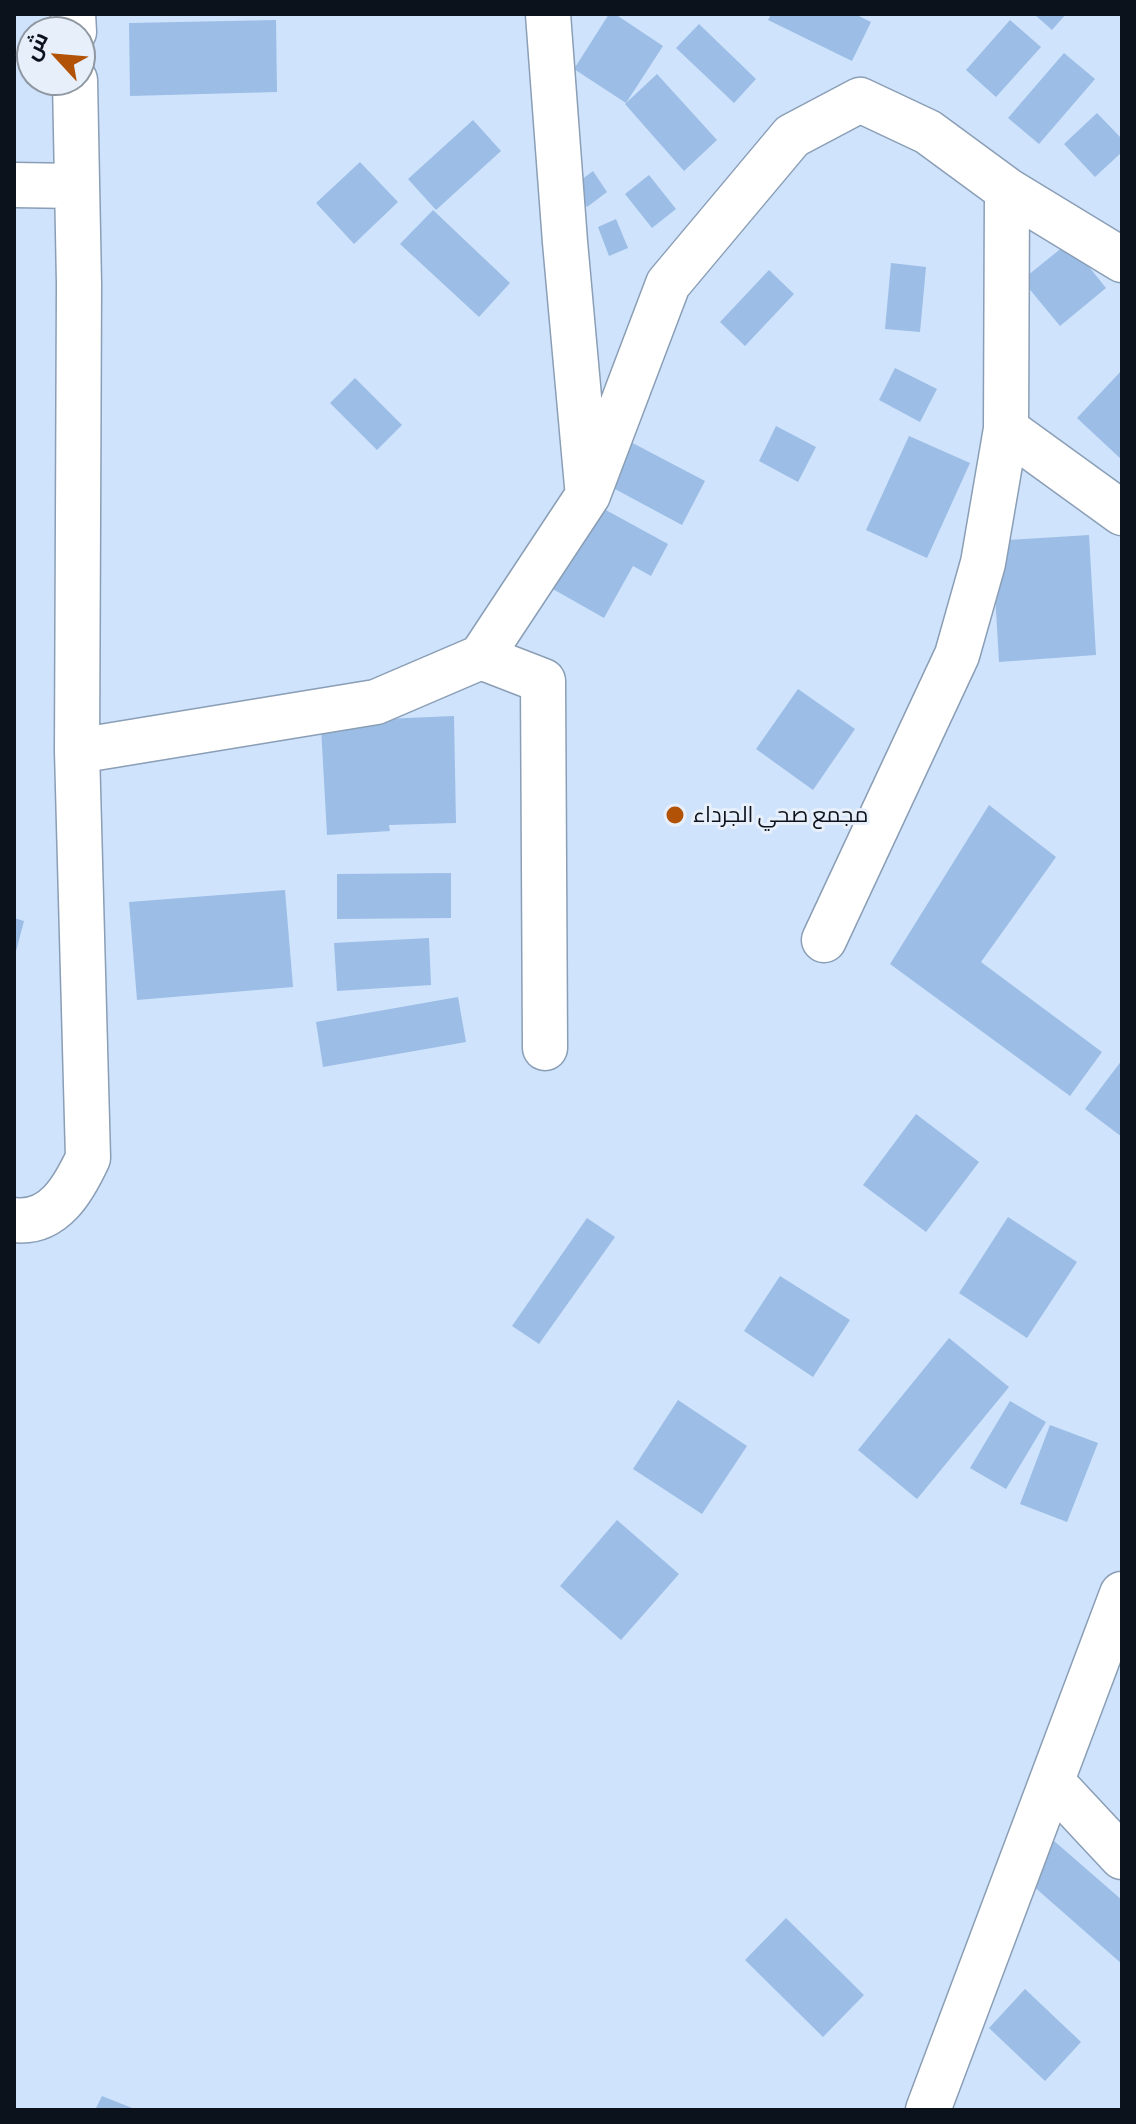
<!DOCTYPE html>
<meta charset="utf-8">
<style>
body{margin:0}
#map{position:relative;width:1136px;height:2124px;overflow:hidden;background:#cfe3fd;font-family:"Crimson Pro",Cairo,serif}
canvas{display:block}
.frame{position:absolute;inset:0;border:16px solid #0b121b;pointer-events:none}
.north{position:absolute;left:16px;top:16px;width:80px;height:80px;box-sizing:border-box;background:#e7effa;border:2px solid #8f97a1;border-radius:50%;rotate:296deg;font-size:22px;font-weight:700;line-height:32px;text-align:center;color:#0b121b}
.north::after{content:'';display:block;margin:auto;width:28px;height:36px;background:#b25206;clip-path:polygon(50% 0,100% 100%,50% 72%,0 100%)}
</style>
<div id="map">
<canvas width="1136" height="2124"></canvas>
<div class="frame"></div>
<div class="north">ش</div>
</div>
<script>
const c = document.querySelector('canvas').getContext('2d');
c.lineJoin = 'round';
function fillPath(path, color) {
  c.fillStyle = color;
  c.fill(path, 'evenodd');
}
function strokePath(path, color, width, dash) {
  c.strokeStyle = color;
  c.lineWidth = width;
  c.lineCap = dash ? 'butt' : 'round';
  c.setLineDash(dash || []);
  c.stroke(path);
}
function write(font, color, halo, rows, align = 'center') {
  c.font = font + ' "Crimson Pro",Cairo,serif';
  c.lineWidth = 6;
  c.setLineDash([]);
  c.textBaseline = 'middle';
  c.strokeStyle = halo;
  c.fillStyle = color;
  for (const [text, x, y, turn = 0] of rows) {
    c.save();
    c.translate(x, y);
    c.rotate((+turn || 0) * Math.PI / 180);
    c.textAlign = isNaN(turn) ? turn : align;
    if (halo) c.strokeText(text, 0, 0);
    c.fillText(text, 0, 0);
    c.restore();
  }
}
fillPath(new Path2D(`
 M609,14H615L663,46L626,103L574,69Z
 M771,14H855L871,22L852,61L768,20Z
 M1034,14H1066L1052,30Z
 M276,20L277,92L130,96L129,23Z
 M1010,20L1041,47L996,97L966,70Z
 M699,24L756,79L734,103L676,48Z
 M1064,53L1095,79L1039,144L1008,118Z
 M657,74L717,140L684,171L625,104Z
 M1097,113L1122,139V152L1095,177L1064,144Z
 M473,120L501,151L436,210L408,179Z
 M360,162L398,202L354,244L316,203Z
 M593,171L607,192L587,207L573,186Z
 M649,175L676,209L652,228L625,194Z
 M433,210L510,283L479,317L400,244Z
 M616,219L628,248L609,256L598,227Z
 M1069,242L1106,288L1060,326L1022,280Z
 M891,263L926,267L920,332L885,329Z
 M769,270L794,294L745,346L720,322Z
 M895,368L937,389L920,422L879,400Z
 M1122,370V460L1077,418Z
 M355,378L402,425L377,450L330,403Z
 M776,426L816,447L798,482L759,461Z
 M909,436L970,463L927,558L866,530Z
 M623,438L705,481L682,525L600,481Z
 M582,497L668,544L651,576L633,566L604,618L521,571Z
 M1089,535L1096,655L999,662L992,541Z
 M798,689L855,729L813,790L756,749Z
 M454,716L456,823L389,825L390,831L327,835L321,727L384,723V719Z
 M989,805L1056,857L981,962L1102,1052L1070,1096L890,964Z
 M451,873V918L337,919V874Z
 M285,890L293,987L137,1000L129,902Z
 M14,918L24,921L15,955H14Z
 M429,938L431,985L337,991L334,943Z
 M458,997L466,1042L323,1067L316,1022Z
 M1122,1060V1137L1085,1109Z
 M916,1114L979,1162L926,1232L863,1185Z
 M1008,1217L1077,1262L1027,1338L959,1293Z
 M587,1218L615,1237L539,1344L512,1326Z
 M780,1276L850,1320L813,1377L744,1331Z
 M949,1338L1009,1387L917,1499L858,1450Z
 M678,1400L747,1446L702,1514L633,1469Z
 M1010,1401L1046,1422L1006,1489L970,1468Z
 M1050,1425L1098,1443L1067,1522L1020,1504Z
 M617,1520L679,1574L621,1640L560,1586Z
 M1038,1827L1122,1900V1964L1007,1863Z
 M786,1918L864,1995L823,2037L745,1960Z
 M1025,1989L1081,2042L1045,2081L989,2028Z
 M102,2096L137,2110H95Z`), '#9cbde5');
const minor = new Path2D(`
 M73,14L74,32
 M548,14L565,242L587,486
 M14,185L77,186
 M1006,429L1122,513
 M481,657L543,681L545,1048
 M77,751L376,702L481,657L588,495L668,284L792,136L860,100L928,132L1007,190L1122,260
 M824,940L957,655L983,563L1006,429L1007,190
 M14,1220C54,1225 74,1188 88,1158L77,751L79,284L75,80
 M1052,1782L1122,1857`);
const tertiary = new Path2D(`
 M928,2110L1122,1594`);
strokePath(minor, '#8a9eb5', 47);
strokePath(tertiary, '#8a9eb5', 47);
strokePath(minor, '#fff', 44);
strokePath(tertiary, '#fff', 44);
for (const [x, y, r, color] of [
 [675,815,10,"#b25206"]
]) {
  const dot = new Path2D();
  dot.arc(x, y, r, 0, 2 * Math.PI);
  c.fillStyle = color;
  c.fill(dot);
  strokePath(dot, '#e7effa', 3);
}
write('22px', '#0b121b', '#e7effa', [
 ["مجمع صحي الجرداء",693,815]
], 'left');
</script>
